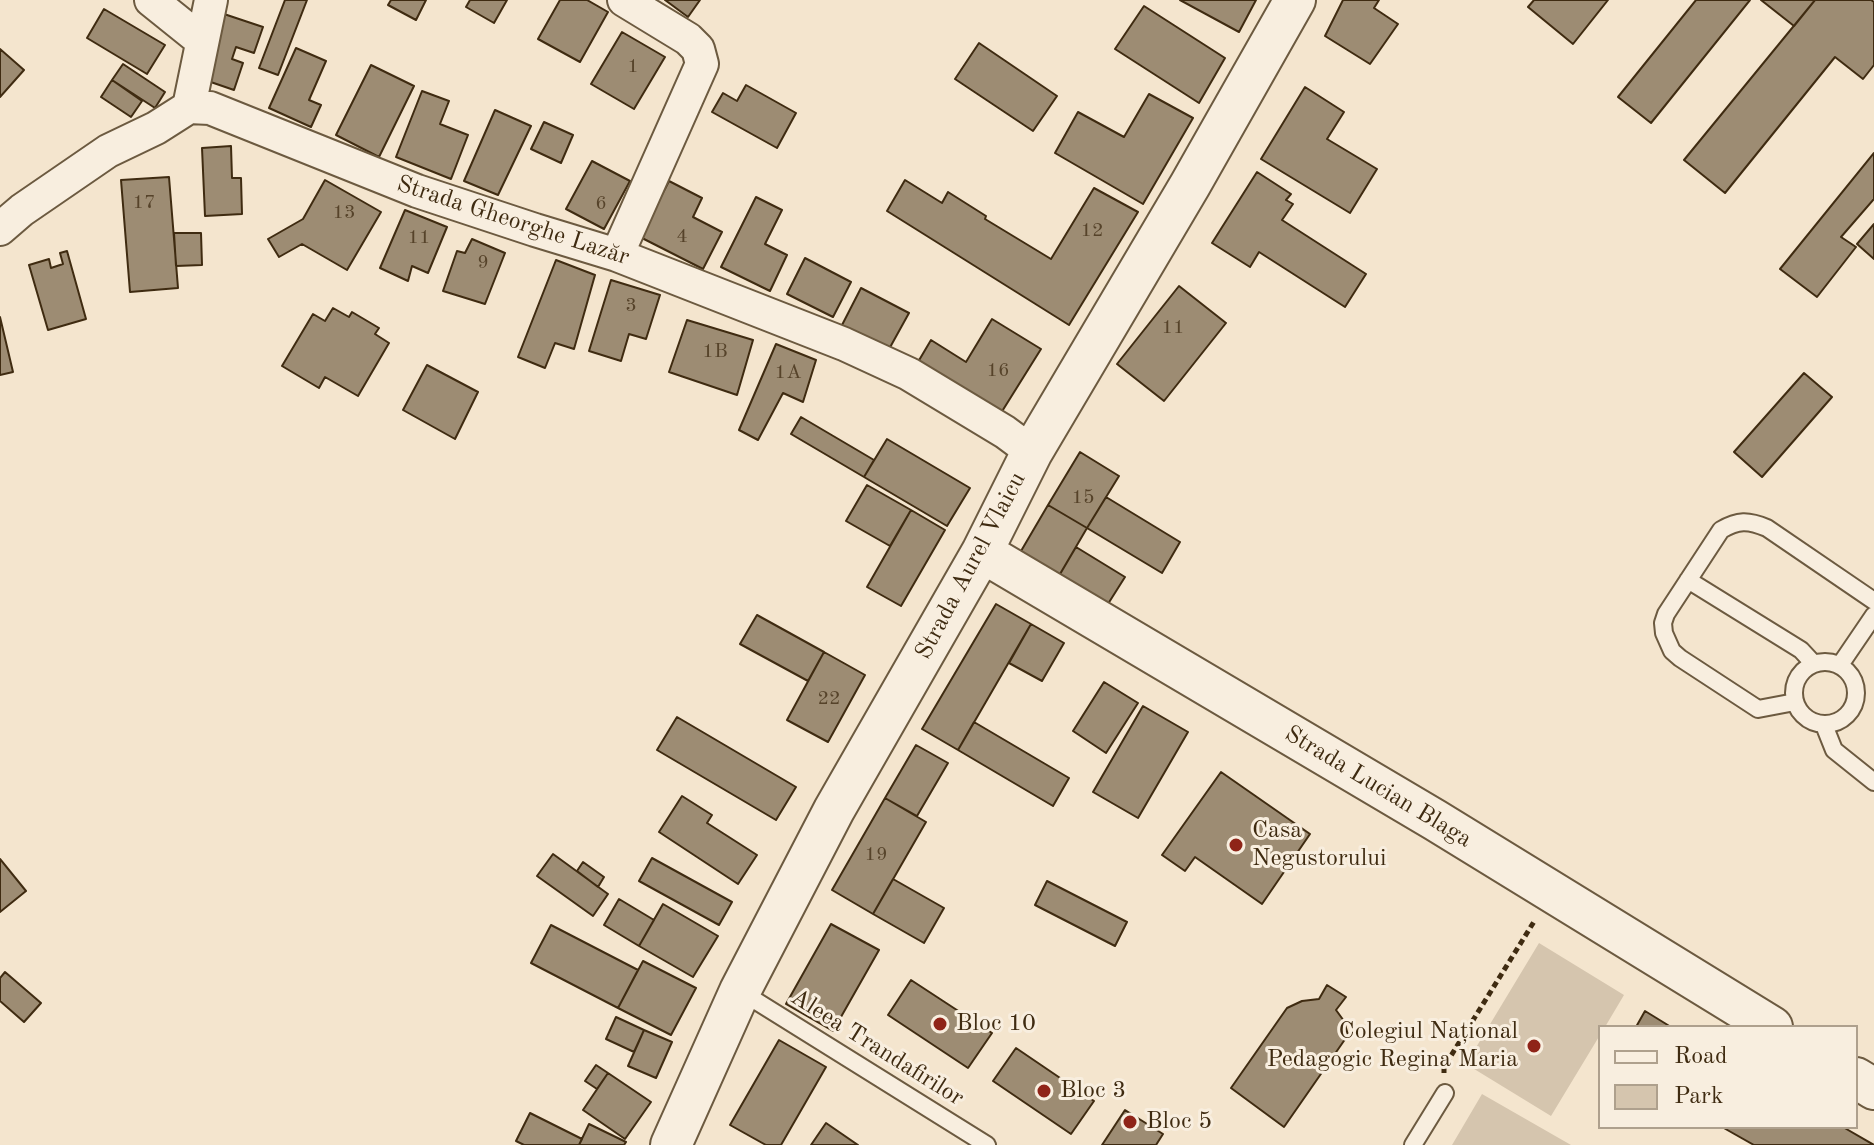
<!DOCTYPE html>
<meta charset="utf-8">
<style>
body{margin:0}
#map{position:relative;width:1874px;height:1145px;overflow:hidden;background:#f4e5ce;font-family:"Old Standard TT",serif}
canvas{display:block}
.legend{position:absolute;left:1598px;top:1025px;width:260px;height:104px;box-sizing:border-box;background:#f8eedf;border:2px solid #aea08d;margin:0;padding:10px 14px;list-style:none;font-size:24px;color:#3f2b11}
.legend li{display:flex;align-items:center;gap:16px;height:40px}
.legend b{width:40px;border:2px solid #aea08d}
</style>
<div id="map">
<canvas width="1874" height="1145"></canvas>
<ul class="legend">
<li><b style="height:10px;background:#f8eedf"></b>Road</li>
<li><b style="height:22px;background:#d5c5ae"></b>Park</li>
</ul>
</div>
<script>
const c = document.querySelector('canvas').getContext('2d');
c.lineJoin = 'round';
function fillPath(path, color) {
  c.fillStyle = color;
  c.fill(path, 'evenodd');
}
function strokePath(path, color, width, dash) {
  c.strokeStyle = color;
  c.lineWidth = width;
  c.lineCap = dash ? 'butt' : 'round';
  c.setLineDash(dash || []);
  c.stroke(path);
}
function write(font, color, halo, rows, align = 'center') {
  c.font = font + ' "Old Standard TT",serif';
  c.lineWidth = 6;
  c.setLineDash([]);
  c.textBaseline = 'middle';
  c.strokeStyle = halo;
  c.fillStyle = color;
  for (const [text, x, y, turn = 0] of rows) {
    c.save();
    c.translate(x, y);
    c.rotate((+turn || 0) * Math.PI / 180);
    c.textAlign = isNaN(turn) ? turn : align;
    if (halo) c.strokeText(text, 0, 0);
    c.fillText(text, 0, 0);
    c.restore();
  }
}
fillPath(new Path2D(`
 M1539,943L1624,995L1605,1027H1600V1035L1551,1116L1466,1064Z
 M1482,1094L1571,1145H1452Z`), '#d5c5ae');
const building = new Path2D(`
 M285,0H307L278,75L259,68Z
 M391,0H426L416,20L388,5Z
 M470,0H507L494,23L466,7Z
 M560,0H587L608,12L580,62L538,39Z
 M665,0H700L688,17Z
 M1180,0H1256L1239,32Z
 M1343,0H1379L1374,8L1398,24L1370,64L1325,36Z
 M1534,0H1608L1573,44L1528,7Z
 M1696,0H1750L1651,123L1618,97Z
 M1761,0H1815L1794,26Z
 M1815,0H1871L1874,2V65L1863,79L1835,57L1725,193L1684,160Z
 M1144,6L1225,58L1199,103L1115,49Z
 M104,9L165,45L147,74L87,38Z
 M224,14L263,27L254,53L236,47L232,59L243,63L234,90L202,79Z
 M622,32L665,57L634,109L591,84Z
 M979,43L1057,96L1033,131L955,79Z
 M296,48L326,61L309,100L321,105L311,127L269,108Z
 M0,49L24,70L0,97Z
 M123,64L165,92L155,108L112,80Z
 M371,65L414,86L379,157L336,135Z
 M112,80L142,101L131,117L101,97Z
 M746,85L796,113L777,148L712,112L723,93L737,101Z
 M1305,87L1344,112L1327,139L1377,169L1350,213L1261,159Z
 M422,91L449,101L440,124L468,135L451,179L396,157Z
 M1149,94L1193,118L1143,204L1055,153L1078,112L1124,137Z
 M495,110L531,126L498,195L464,181Z
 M544,122L573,135L561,163L531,149Z
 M231,146L232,178H241L242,214L205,216L202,148Z
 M1874,153V199L1841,237L1856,247L1817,297L1780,269Z
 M592,161L630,181L604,229L566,209Z
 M1257,172L1291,194L1286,200L1293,204L1282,220L1366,274L1345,307L1259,252L1250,267L1212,243Z
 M169,177L178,288L130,292L121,180Z
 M325,180L381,212L347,270L302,244L279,257L268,239L303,219Z
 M905,180L942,203L948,192L986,216L985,219L1051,259L1094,188L1138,212L1069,325L887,211Z
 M669,181L702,198L693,217L722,232L703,269L640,237Z
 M756,197L782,210L765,244L787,255L770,291L721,267Z
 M405,210L447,227L428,273L412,266L408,281L380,268Z
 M1874,224V259L1857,244Z
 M174,233H201L202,265L176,266Z
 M472,239L505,253L485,304L443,291L457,251L465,253Z
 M67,251L86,319L48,330L29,265L49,259L51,268L63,264L60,253Z
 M805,258L851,282L833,317L787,294Z
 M556,260L595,275L574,349L555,343L545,368L518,357Z
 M611,280L660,295L646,339L629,334L621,361L589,351Z
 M1179,286L1226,323L1164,401L1117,364Z
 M861,288L909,313L888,351L841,327Z
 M333,308L349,317L352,312L379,328L375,334L389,343L358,396L325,377L319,388L282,366L313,314L325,321Z
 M0,317L13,372L0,375Z
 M992,319L1041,349L1001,413L918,362L931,340L966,362Z
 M687,320L753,340L737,395L669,372Z
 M776,344L816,360L803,402L783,393L758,440L739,430Z
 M427,365L478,392L455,439L403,410Z
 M1804,373L1832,397L1762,477L1734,452Z
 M801,417L874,460L864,477L791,434Z
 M887,439L970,488L947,526L864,477Z
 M1080,452L1119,476L1087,528L1048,505Z
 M867,485L911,510L890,546L846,521Z
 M1106,497L1180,542L1162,573L1087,528Z
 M1048,505L1087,528L1053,586L1014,563Z
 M911,510L945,530L901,606L867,587Z
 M1076,547L1125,577L1101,615L1053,586Z
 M996,604L1031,624L958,750L922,729Z
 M757,615L824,652L808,681L740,644Z
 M1031,624L1064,643L1042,681L1009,663Z
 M824,652L865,675L828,742L787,720Z
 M1104,682L1138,703L1106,753L1073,731Z
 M1143,706L1188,732L1138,818L1093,792Z
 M677,717L796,787L776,820L657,750Z
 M974,722L1069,778L1053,806L958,750Z
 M916,745L948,763L917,816L885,798Z
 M1221,772L1310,834L1262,904L1195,857L1185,871L1162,855Z
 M682,796L712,815L707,823L757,855L738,884L659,832Z
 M885,798L926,822L873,914L832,890Z
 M553,854L608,894L593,916L537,876Z
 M652,858L732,902L719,925L639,881Z
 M0,859L26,891L0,912Z
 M583,862L604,877L598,887L577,871Z
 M893,879L944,908L924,943L873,914Z
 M1047,881L1127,922L1115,946L1035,905Z
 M619,899L654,920L639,946L604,925Z
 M663,904L718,936L693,977L639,946Z
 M831,924L879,950L833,1031L786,1004Z
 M551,925L638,970L618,1008L531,963Z
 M643,961L696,988L671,1035L618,1008Z
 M5,972L41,1003L24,1022L0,1001V978Z
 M911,980L992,1033L968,1068L888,1015Z
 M1327,985L1346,997L1336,1010L1344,1021L1348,1035L1284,1127L1231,1088L1287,1008L1302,1001L1319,999Z
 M1645,1011L1671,1027H1636Z
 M616,1017L644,1030L634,1052L606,1039Z
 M644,1030L672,1042L656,1078L628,1066Z
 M779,1040L826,1067L781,1145H766L730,1125Z
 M1016,1048L1094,1101L1071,1134L993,1081Z
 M596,1065L608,1073L597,1089L585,1081Z
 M608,1073L651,1102L625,1139L583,1110Z
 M1125,1110L1163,1134L1156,1145H1102Z
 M530,1113L582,1139L579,1145H524L516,1141Z
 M826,1123L858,1145H811Z
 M589,1124L626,1142L624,1145H579Z
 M1722,1127H1843L1874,1145H1754Z`);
fillPath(building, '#9d8c73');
strokePath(building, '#3f2b11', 2);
const service = new Path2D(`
 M1688,580L1801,650L1814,664
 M1794 693a31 31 0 1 1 62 0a31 31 0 1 1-62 0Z
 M1840,665L1874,615
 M1795,702L1758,709L1680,658L1672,651L1664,633L1663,623L1666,614L1721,530C1738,520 1748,520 1767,528L1874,601
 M1824,725L1834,750L1874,782
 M740,991L987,1145
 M1413,1145L1445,1093`);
const minor = new Path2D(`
 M151,0L202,41
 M189,107L211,0
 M0,229L22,210L108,151L156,128L189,107L210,108L417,191L535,230L617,255L844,344L909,374L1005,432L1032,452
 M617,255L702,64L698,49L688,39L624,0`);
const tertiary = new Path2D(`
 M982,552L1435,820L1772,1027
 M1856,1078L1874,1089
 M671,1145L740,991L834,810L982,552L1032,452L1190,185L1295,0`);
strokePath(service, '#6c5a40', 20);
strokePath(minor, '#6c5a40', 36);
strokePath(tertiary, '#6c5a40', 44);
strokePath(new Path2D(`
 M1444,1073V1067L1535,920`), '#3f2b11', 5, [6, 4]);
strokePath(service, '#f8eedf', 16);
strokePath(minor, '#f8eedf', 32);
strokePath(tertiary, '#f8eedf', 40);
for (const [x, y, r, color] of [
 [1236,845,8,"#8f2418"],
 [940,1024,8,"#8f2418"],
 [1534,1046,8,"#8f2418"],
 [1044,1091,8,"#8f2418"],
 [1130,1122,8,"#8f2418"]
]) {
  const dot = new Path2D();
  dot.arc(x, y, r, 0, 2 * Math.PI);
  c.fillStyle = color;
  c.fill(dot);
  strokePath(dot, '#f8eedf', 3);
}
write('20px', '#56432a', null, [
 ["1",633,67],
 ["17",144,203],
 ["6",601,204],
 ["13",344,213],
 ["12",1092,231],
 ["4",682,237],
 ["11",419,238],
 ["9",483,263],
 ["3",631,306],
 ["11",1173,328],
 ["1B",715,352],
 ["16",998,371],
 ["1A",788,373],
 ["15",1083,498],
 ["22",829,699],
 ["19",876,855]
]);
write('24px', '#3f2b11', '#f8eedf', [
 ["Strada Gheorghe Lazăr",513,221,18],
 ["Strada Aurel Vlaicu",971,566,-62],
 ["Strada Lucian Blaga",1378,787,31],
 ["Aleea Trandafirilor",877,1048,32]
]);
write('24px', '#3f2b11', '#f8eedf', [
 ["Casa",1252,831],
 ["Negustorului",1252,859],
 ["Bloc 10",956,1024],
 ["Colegiul Național",1518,1032,"right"],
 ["Pedagogic Regina Maria",1518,1060,"right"],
 ["Bloc 3",1060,1091],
 ["Bloc 5",1146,1122]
], 'left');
</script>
